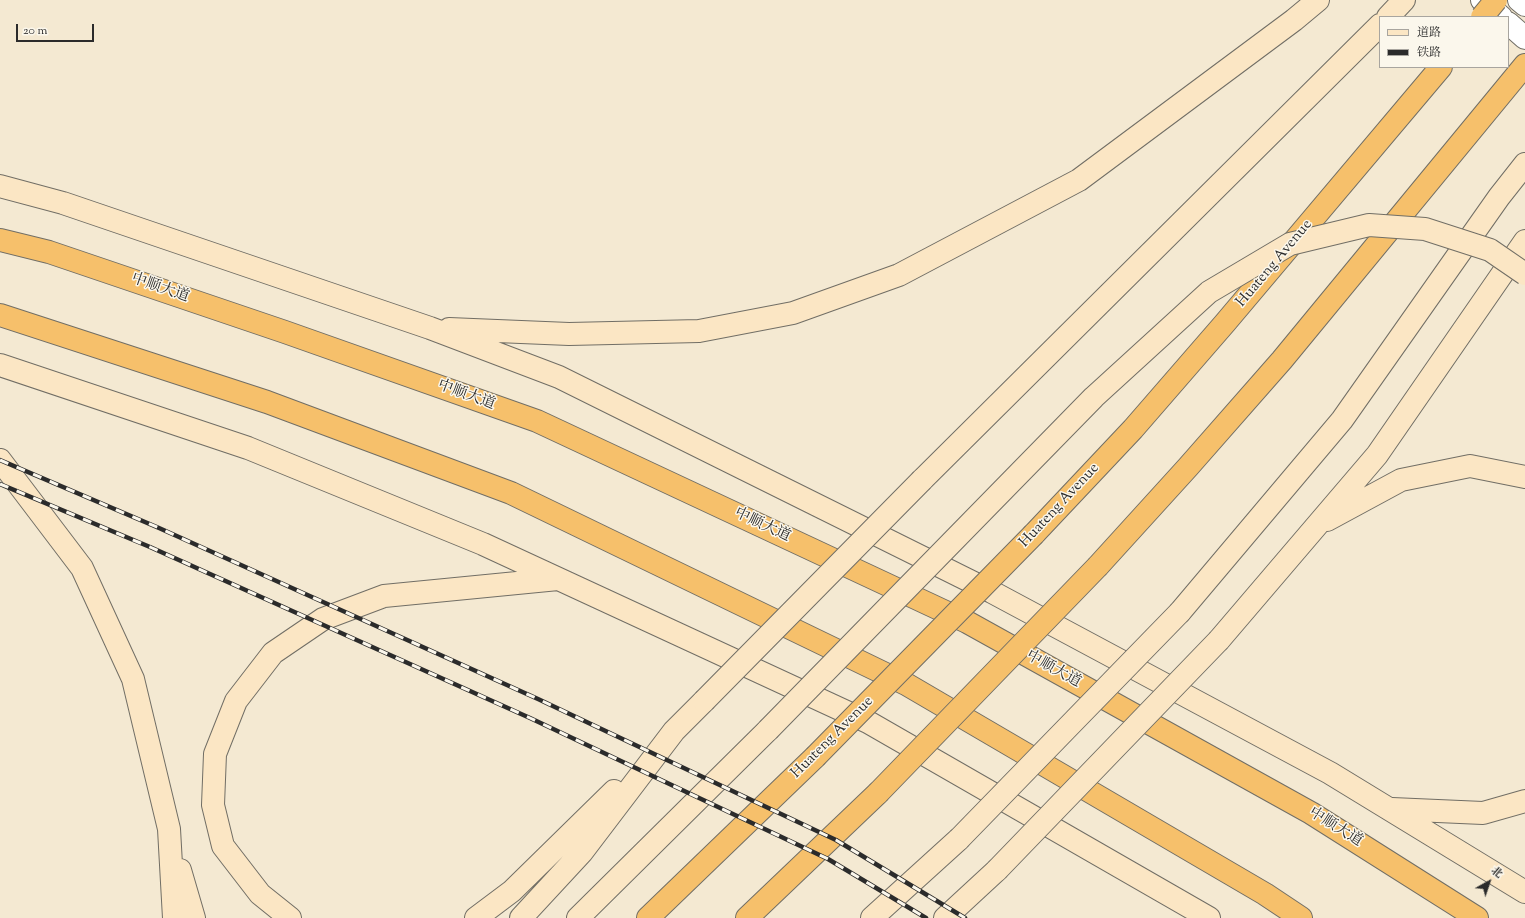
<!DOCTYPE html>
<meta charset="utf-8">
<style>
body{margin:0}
#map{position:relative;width:1525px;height:918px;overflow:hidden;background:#f4e9d2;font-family:"Sorts Mill Goudy","Noto Serif SC",serif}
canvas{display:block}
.legend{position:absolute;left:1379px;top:16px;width:130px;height:52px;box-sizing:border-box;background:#fbf7ec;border:1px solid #a8a59f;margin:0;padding:5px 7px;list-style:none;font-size:12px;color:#2b2b2b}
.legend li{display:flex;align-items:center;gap:8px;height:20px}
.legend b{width:20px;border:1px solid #a8a59f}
.north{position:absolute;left:1469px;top:862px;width:40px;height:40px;-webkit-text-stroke:3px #fbf7ec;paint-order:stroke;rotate:40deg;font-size:11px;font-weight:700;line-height:16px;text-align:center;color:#2b2b2b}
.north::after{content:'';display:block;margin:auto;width:14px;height:18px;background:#2b2b2b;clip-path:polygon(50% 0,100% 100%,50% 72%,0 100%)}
.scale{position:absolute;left:16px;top:24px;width:78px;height:18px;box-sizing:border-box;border:2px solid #2b2b2b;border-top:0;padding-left:5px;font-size:12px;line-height:14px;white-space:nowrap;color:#2b2b2b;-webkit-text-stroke:3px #fbf7ec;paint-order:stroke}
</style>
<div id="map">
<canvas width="1525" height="918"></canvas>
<ul class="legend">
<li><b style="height:5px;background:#fbe6c4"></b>道路</li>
<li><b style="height:5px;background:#2b2b2b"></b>铁路</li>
</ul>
<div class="north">北</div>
<div class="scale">20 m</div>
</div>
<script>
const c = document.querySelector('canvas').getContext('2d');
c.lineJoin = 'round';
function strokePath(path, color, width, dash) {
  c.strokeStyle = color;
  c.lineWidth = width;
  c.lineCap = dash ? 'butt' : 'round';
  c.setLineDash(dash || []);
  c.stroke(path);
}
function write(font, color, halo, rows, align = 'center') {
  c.font = font + ' "Sorts Mill Goudy","Noto Serif SC",serif';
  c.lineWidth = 3;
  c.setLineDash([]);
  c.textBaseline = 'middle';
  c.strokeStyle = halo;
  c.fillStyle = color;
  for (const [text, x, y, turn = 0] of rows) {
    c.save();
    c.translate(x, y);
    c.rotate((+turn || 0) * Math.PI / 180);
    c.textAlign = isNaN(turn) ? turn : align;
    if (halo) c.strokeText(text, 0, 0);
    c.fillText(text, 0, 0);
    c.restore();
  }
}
const tertiary = new Path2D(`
 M1482,0L1501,17
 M1519,0L1525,5
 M1508,23L1525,38`);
const secondary = new Path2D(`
 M1388,17L1404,0
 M0,186L63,203L430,328L559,377L992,592L1330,773L1525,892
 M449,329L569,334L699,331L793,313L899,275L1079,180L1294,20L1318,0
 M0,365L248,448L483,544L868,722L1209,918
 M0,460L82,568L133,679L169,829L174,918
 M922,480L1380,25
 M1327,520L1401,480L1470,466L1525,477
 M1180,612L1342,420L1499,197L1525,164
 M1219,640L1377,455L1525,241
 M1392,809L1483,813L1525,801
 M180,870L194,918
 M290,918L260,894L223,846L213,805L215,754L236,701L273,653L323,619L384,596L558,579
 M476,918L512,891L614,791
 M521,918L582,852L674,731L704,701
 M578,918L768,730
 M872,918L959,839
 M945,918L997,870`);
const trunk = new Path2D(`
 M0,240L49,252L285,332L537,421L967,622L1311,813L1477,918
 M0,315L267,402L511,493L906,684L1265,894L1301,918
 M1034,534L1133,429L1225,323L1441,67
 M1098,566L1188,467L1282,360L1525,65
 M648,918L815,757
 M747,918L878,793`);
strokePath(tertiary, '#716e65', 24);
strokePath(secondary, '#716e65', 24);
strokePath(trunk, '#716e65', 24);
strokePath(tertiary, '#fff', 22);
strokePath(secondary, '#fbe6c4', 22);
strokePath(trunk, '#f6c06b', 22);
const rail = new Path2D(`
 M0,460L159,528L538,699L836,840L965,918
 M0,484L150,547L530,718L828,859L926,918`);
strokePath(rail, '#2b2b2b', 4.5);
strokePath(rail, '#fbf7ec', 3, [9]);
const secondaryBridge = new Path2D(`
 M704,701L922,480
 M768,730L1094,397L1209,292L1290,244L1369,225L1425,229L1490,250L1525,274
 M959,839L1180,612
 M997,870L1219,640`);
const trunkBridge = new Path2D(`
 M1482,17L1496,0
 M815,757L1034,534
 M878,793L1098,566`);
strokePath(secondaryBridge, '#716e65', 24, []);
strokePath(trunkBridge, '#716e65', 24, []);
strokePath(secondaryBridge, '#fbe6c4', 22);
strokePath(trunkBridge, '#f6c06b', 22);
write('15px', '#2b2b2b', '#fbf7ec', [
 ["Huateng Avenue",1275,264,-50],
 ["中顺大道",160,289,19],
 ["中顺大道",466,396,20],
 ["Huateng Avenue",1060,506,-47],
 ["中顺大道",762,526,25],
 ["中顺大道",1053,670,29],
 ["Huateng Avenue",833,738,-45],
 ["中顺大道",1335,828,32]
]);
</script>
